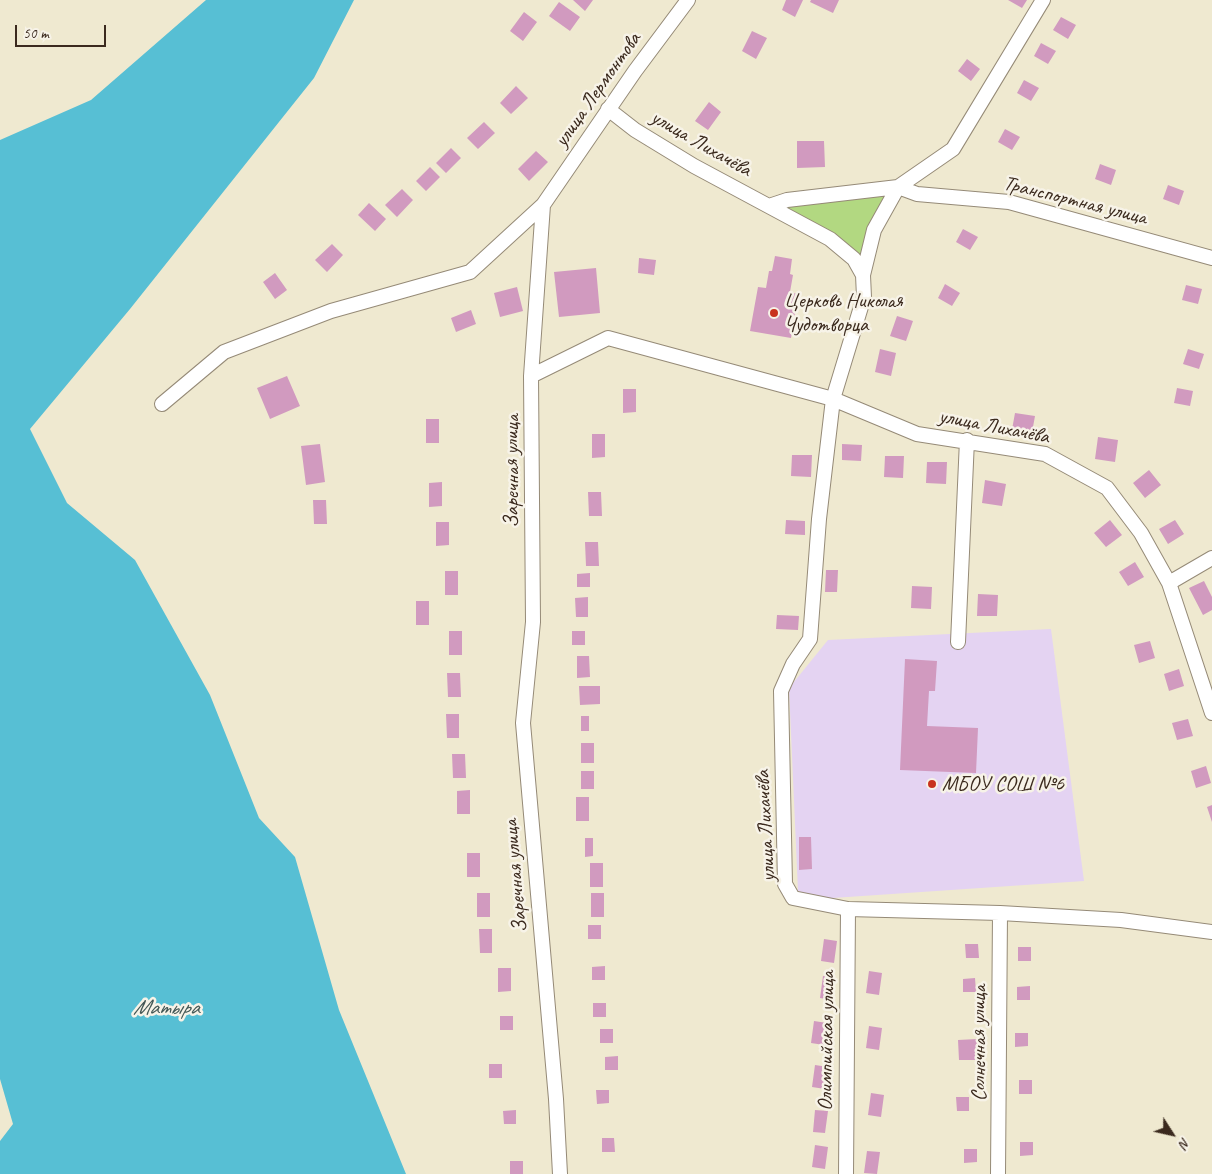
<!DOCTYPE html>
<meta charset="utf-8">
<style>
body{margin:0}
#map{position:relative;width:1212px;height:1174px;overflow:hidden;background:#efe9d0;font-family:Caveat,sans-serif}
canvas{display:block}
.north{position:absolute;left:1147px;top:1109px;width:50px;height:50px;-webkit-text-stroke:4px #f7f3e8;paint-order:stroke;rotate:125deg;font-size:14px;font-weight:700;line-height:20px;text-align:center;color:#3b2a1e}
.north::after{content:'';display:block;margin:auto;width:18px;height:22px;background:#3b2a1e;clip-path:polygon(50% 0,100% 100%,50% 72%,0 100%)}
.scale{position:absolute;left:15px;top:25px;width:91px;height:22px;box-sizing:border-box;border:2px solid #3b2a1e;border-top:0;padding-left:6px;font-size:15px;line-height:18px;white-space:nowrap;color:#3b2a1e;-webkit-text-stroke:4px #f7f3e8;paint-order:stroke}
</style>
<div id="map">
<canvas width="1212" height="1174"></canvas>
<div class="north">N</div>
<div class="scale">50 m</div>
</div>
<script>
const c = document.querySelector('canvas').getContext('2d');
c.lineJoin = 'round';
function fillPath(path, color) {
  c.fillStyle = color;
  c.fill(path, 'evenodd');
}
function strokePath(path, color, width, dash) {
  c.strokeStyle = color;
  c.lineWidth = width;
  c.lineCap = dash ? 'butt' : 'round';
  c.setLineDash(dash || []);
  c.stroke(path);
}
function write(font, color, halo, rows, align = 'center') {
  c.font = font + ' Caveat,sans-serif';
  c.lineWidth = 5;
  c.setLineDash([]);
  c.textBaseline = 'middle';
  c.strokeStyle = halo;
  c.fillStyle = color;
  for (const [text, x, y, turn = 0] of rows) {
    c.save();
    c.translate(x, y);
    c.rotate((+turn || 0) * Math.PI / 180);
    c.textAlign = isNaN(turn) ? turn : align;
    if (halo) c.strokeText(text, 0, 0);
    c.fillText(text, 0, 0);
    c.restore();
  }
}
fillPath(new Path2D(`
 M1051,629L1084,881L818,899L798,891L789,688L828,640Z`), '#e4d3f2');
fillPath(new Path2D(`
 M888,192L862,258L783,210L786,204Z`), '#b2d881');
fillPath(new Path2D(`
 M206,0H354L314,78L130,309L30,429L67,503L135,560L210,695L259,818L295,857L339,1010L406,1174H0V1141L13,1124L0,1079V140L91,100Z`), '#57bfd4');
fillPath(new Path2D(`
 M573,0H593L585,11Z
 M786,0H803L795,17L782,10Z
 M811,0H839L833,13L810,2Z
 M1008,0H1027L1022,8Z
 M559,2L580,17L570,31L549,16Z
 M524,12L537,22L523,41L510,31Z
 M1061,17L1076,25L1068,39L1053,30Z
 M752,31L767,38L756,59L742,51Z
 M1041,43L1056,51L1048,64L1034,56Z
 M967,59L980,69L971,81L958,71Z
 M1024,80L1039,88L1031,101L1017,93Z
 M516,86L528,98L511,114L500,103Z
 M709,102L721,112L708,130L695,121Z
 M484,122L495,133L478,149L467,138Z
 M1005,129L1020,137L1012,150L998,142Z
 M797,141H824L825,167L797,168Z
 M451,148L461,158L446,173L436,163Z
 M536,151L548,162L529,181L518,169Z
 M1100,164L1116,170L1111,185L1095,179Z
 M430,167L440,177L426,191L416,181Z
 M1168,185L1184,191L1179,205L1163,199Z
 M402,189L413,200L397,217L385,205Z
 M369,203L386,219L375,231L358,215Z
 M963,229L978,237L970,250L956,242Z
 M332,244L343,255L327,272L315,260Z
 M775,256L792,259L790,274L793,275L790,292L798,294L791,338L750,331L758,287L766,288L769,271H772Z
 M639,258L656,260L654,275L638,273Z
 M596,268L600,313L559,317L554,272Z
 M275,273L287,290L275,299L263,282Z
 M945,284L960,293L952,306L938,298Z
 M1186,285L1202,289L1198,304L1182,300Z
 M517,287L523,311L500,317L494,293Z
 M471,310L476,324L456,332L451,318Z
 M897,316L913,321L906,341L890,336Z
 M880,349L896,353L891,376L875,372Z
 M1188,349L1204,354L1199,369L1183,364Z
 M287,376L300,406L270,419L257,388Z
 M1177,388L1193,391L1190,406L1174,403Z
 M623,389H636V412L623,413Z
 M1015,413L1035,416L1031,438L1011,435Z
 M426,419H439V443H426Z
 M592,434H605V457L592,458Z
 M1098,437L1118,440L1115,462L1095,459Z
 M320,444L325,482L306,485L301,446Z
 M842,444L862,445L861,461L842,460Z
 M792,455H812L811,477L791,476Z
 M885,456H904L903,478L884,477Z
 M927,462H947L946,484L926,483Z
 M1149,470L1161,485L1145,498L1133,483Z
 M985,480L1006,484L1002,506L982,503Z
 M442,482V506L429,507V483Z
 M588,492H601L602,516H589Z
 M313,500H326L327,524H314Z
 M786,520L805,521V535L785,534Z
 M1110,520L1122,535L1106,547L1094,533Z
 M1175,520L1184,534L1168,544L1159,529Z
 M436,522H449V545L436,546Z
 M585,542H598L599,566H586Z
 M1135,562L1144,577L1128,586L1119,572Z
 M826,570H838L837,592H825Z
 M445,571H458V595H445Z
 M590,573V587H577V574Z
 M1204,581L1212,597V610L1203,615L1189,588Z
 M912,586L932,587L931,609L911,608Z
 M978,594L998,595L997,616H977Z
 M588,597V617H576L575,598Z
 M416,601H429V625H416Z
 M777,615L799,616L798,630L776,629Z
 M449,631H462V655H449Z
 M572,631H585V645H572Z
 M1150,641L1155,658L1139,663L1134,645Z
 M577,656H589L590,677L577,678Z
 M905,659L937,661L935,691H929L927,726L978,728L976,773L900,770Z
 M1179,669L1184,686L1169,691L1164,674Z
 M447,673H460L461,697H448Z
 M579,686H600V704L580,705Z
 M446,714H459V738H447Z
 M581,716H589V731H581Z
 M1188,719L1193,736L1177,740L1172,723Z
 M581,743H594V763H581Z
 M452,754H465L466,778H453Z
 M1206,766L1211,783L1196,788L1191,771Z
 M581,771H594V789H581Z
 M470,790V814H457V791Z
 M576,797H589V821H576Z
 M1212,805V822L1207,807Z
 M799,837H811L812,869L799,870Z
 M585,838H593V856L585,857Z
 M467,853H480V877H467Z
 M590,863H603V887H590Z
 M477,893H490V917H477Z
 M591,893H604V917H591Z
 M588,925H601V939H588Z
 M479,929H492V953H480Z
 M824,939L837,941L834,963L821,961Z
 M965,944H978L979,958H966Z
 M1018,947H1031V961H1018Z
 M605,966V980H592V967Z
 M498,968H511V991L498,992Z
 M869,971L882,973L879,995L866,993Z
 M823,976L835,977L833,1000L820,998Z
 M975,978L976,992H963V979Z
 M1030,986V1000H1017V987Z
 M593,1003H606V1017H593Z
 M500,1016H513V1030H500Z
 M814,1021L827,1023L824,1045L811,1043Z
 M869,1026L882,1028L879,1050L866,1048Z
 M600,1029H613V1043H600Z
 M1015,1033H1028V1046L1015,1047Z
 M977,1039L978,1060H959L958,1040Z
 M618,1056V1070H605V1057Z
 M489,1064H502V1078H489Z
 M815,1065L828,1067L825,1089L812,1087Z
 M1019,1080H1032V1094H1019Z
 M596,1090H609V1103L597,1104Z
 M871,1093L884,1095L881,1117L868,1115Z
 M956,1097H969V1111H957Z
 M516,1110V1124H504L503,1111Z
 M815,1110L828,1111L825,1133L813,1132Z
 M602,1138H614L615,1152H602Z
 M1020,1142H1033V1155L1020,1156Z
 M815,1145L828,1147L825,1169L812,1167Z
 M964,1149H977V1162L964,1163Z
 M867,1151L880,1152L877,1174L864,1173Z
 M510,1161H523V1174H510Z`), '#d19abf');
const minor = new Path2D(`
 M608,109L635,130L694,166L830,239L854,259L863,275L864,297L833,399L819,519L810,639L793,664L781,691L785,884L793,898L848,909L1000,913L1121,920L1212,932
 M543,205L531,376L533,622L523,723L556,1099L560,1174
 M769,206L787,200L898,187L917,194L1009,202L1212,258
 M863,275L874,230L898,187L953,149L1043,0
 M531,376L608,338L833,399L917,434L1045,454L1107,488L1141,533L1169,583L1212,713
 M162,404L224,352L331,311L470,272L543,205L635,71L688,0
 M1169,583L1212,558
 M958,642L967,440
 M846,1174L848,909
 M998,1174L1000,913`);
strokePath(minor, '#958a77', 16);
strokePath(minor, '#fff', 14);
for (const [x, y, r, color] of [
 [774,313,5,"#c8321e"],
 [932,784,5,"#c8321e"]
]) {
  const dot = new Path2D();
  dot.arc(x, y, r, 0, 2 * Math.PI);
  c.fillStyle = color;
  c.fill(dot);
  strokePath(dot, '#f7f3e8', 2);
}
write('21px', '#3b2a1e', '#f7f3e8', [
 ["улица Лермонтова",598,90,-55],
 ["улица Лихачёва",701,144,30],
 ["Транспортная улица",1075,201,14],
 ["улица Лихачёва",994,427,11],
 ["Заречная улица",512,471,-90],
 ["улица Лихачёва",766,826,-93],
 ["Заречная улица",516,876,-95],
 ["Олимпийская улица",827,1041,-89],
 ["Солнечная улица",979,1043,-90]
]);
write('21px', '#3b2a1e', '#f7f3e8', [
 ["Церковь Николая",784,301],
 ["Чудотворца",784,325],
 ["МБОУ СОШ №6",942,784]
], 'left');
write('italic 22px', '#435755', '#f7f3e8', [
 ["Матыра",166,1008]
]);
</script>
